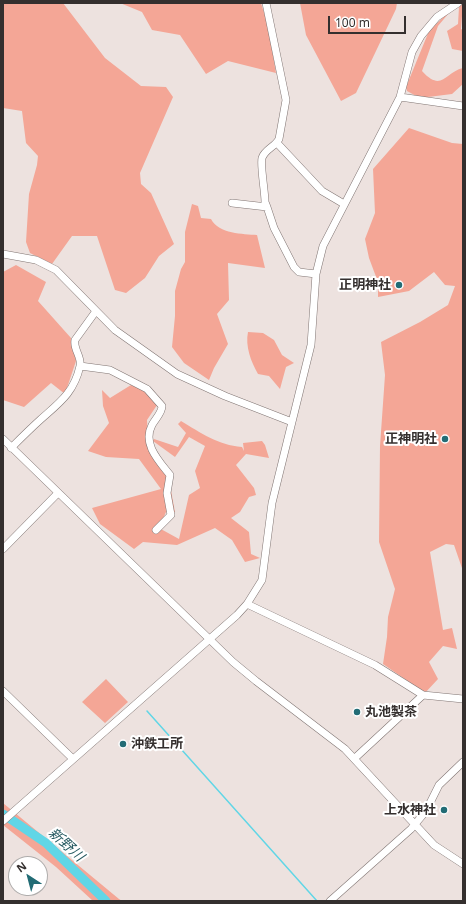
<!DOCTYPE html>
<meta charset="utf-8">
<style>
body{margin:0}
#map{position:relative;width:466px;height:904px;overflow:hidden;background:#ede2df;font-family:"Noto Sans",sans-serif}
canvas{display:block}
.frame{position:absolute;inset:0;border:4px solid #342f2e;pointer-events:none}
.north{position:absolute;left:8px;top:856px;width:40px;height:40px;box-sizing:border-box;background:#fff;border:1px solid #aeacab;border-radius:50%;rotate:324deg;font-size:11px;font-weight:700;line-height:16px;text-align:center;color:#342f2e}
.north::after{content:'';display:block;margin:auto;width:14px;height:18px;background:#226c75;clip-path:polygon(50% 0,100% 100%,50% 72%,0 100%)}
.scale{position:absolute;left:328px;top:16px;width:78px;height:18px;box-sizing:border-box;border:2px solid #342f2e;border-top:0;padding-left:5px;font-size:12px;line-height:14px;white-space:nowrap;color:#342f2e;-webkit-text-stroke:3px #fff;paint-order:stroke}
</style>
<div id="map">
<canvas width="466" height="904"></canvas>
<div class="frame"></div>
<div class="north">N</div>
<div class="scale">100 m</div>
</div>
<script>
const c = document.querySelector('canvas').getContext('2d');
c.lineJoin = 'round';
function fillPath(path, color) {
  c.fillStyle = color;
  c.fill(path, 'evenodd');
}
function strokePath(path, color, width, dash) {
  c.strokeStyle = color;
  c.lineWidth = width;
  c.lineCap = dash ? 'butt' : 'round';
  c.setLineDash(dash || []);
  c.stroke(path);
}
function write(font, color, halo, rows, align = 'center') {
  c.font = font + ' "Noto Sans","Noto Sans JP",sans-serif';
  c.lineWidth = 4;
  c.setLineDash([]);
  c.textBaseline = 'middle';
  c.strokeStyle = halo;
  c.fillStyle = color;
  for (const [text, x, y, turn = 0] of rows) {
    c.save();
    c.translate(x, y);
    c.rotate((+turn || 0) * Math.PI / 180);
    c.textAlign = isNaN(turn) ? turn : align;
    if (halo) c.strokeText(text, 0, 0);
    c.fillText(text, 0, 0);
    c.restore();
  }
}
fillPath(new Path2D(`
 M3,3H63L105,58L141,86L166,87L173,97L140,173L141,184L151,193L174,244L159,256L145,278L126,293L115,290L97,236H72L52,264L30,253L26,242L29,194L37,165L38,156L26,143L22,111L3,108Z
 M120,3H261L268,25L276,73L228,61L206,74L180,35L152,30L142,12Z
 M300,3H397L396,9L356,93L341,101L306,35Z
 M463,3L461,29L463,30V51L452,49L447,31L458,24L459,7Z
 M454,7L438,26L422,71C442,93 445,72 463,68V84L452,94L420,98L407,91L406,87L429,31Z
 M409,128L452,143L463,144V571L454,545L446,544L430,552L443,630L452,628L457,649L443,646L429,662L438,679L425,693L383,664L387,637L388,617L395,589L379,542L380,446L385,375L381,342L420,322L448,305L455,286L445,285L434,272L409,291L378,297V282L369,258L365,239L375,213L373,169Z
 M192,204L198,206L201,218L211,219C219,234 243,234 257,235L265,268L228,263L229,300L217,314L228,344L214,368L209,380L184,363L172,347L175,316V291L181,269L185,262V232Z
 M16,265L46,282L38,301L71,338L76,361L65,394L51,383L24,407L3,400V272Z
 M248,332L263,333L274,340L282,355L294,363L286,367L280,389L269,376L258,374C251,362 245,346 248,332Z
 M131,385L147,392L157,405L147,420L148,439L167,469L175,512H166L159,528L179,539L189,495L200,488L195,471L205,446L189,437L175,457L153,441L154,439L178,447L186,433L178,424L181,421C201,433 218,445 242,447L244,451L243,443L262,441L265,445L269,458L246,454L236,465L254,488L256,495L249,497L240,512L231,518L249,532L251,554L260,558L245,562L232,540L215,528L177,545L143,542L134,549L100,524L92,508L161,489L139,459L106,457L88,451L109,423L103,406L102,390L110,398Z
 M106,679L128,702L105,723L82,702Z
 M3,803L119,899L122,901H93L56,867L3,825Z`), '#f4a696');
strokePath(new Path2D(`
 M147,711L317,901`), '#61d6e6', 1.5);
strokePath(new Path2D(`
 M3,814L46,843L106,901`), '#61d6e6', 9);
const minor = new Path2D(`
 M400,97L463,106
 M277,143L322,191L344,204
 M232,203L267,207L265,202C265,192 260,164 262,158C265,149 275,147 279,139L286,100L266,3
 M267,207L274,228L294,267L299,272L316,274
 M3,254L36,260L56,270L115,330L177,374L225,396L292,422
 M80,366L110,370L147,389L162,406C162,413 155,419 152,425C142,444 159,461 170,475L167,493L171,515L156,530
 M3,439L233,662L256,681L345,749L434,845L463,864
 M11,448C21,438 30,429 40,420C59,403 74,393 80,366C82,357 73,349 75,340L96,311
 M3,549L58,493
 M247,604L375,665L423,695L463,699
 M3,691L73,759
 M355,758L423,695
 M3,821L237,615L247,604L262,580L272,503L311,345L316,274L323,246L400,97L412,52L421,36L437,17L458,3
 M330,901L411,829L426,811L439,785L463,762`);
strokePath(minor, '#807573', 8);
strokePath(minor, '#fff', 7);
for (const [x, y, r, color] of [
 [399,285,4,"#226c75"],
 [445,439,4,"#226c75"],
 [357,712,4,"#226c75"],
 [123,744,4,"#226c75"],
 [444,810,4,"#226c75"]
]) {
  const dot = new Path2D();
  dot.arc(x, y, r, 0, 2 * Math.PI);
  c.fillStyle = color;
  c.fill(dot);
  strokePath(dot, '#fff', 1.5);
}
write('bold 13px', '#342f2e', '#fff', [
 ["正明神社",391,285],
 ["正神明社",437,439],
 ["丸池製茶",365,712,"left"],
 ["沖鉄工所",131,744,"left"],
 ["上水神社",436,810]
], 'right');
write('italic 14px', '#285b62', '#fff', [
 ["新野川",66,845,42]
]);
</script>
